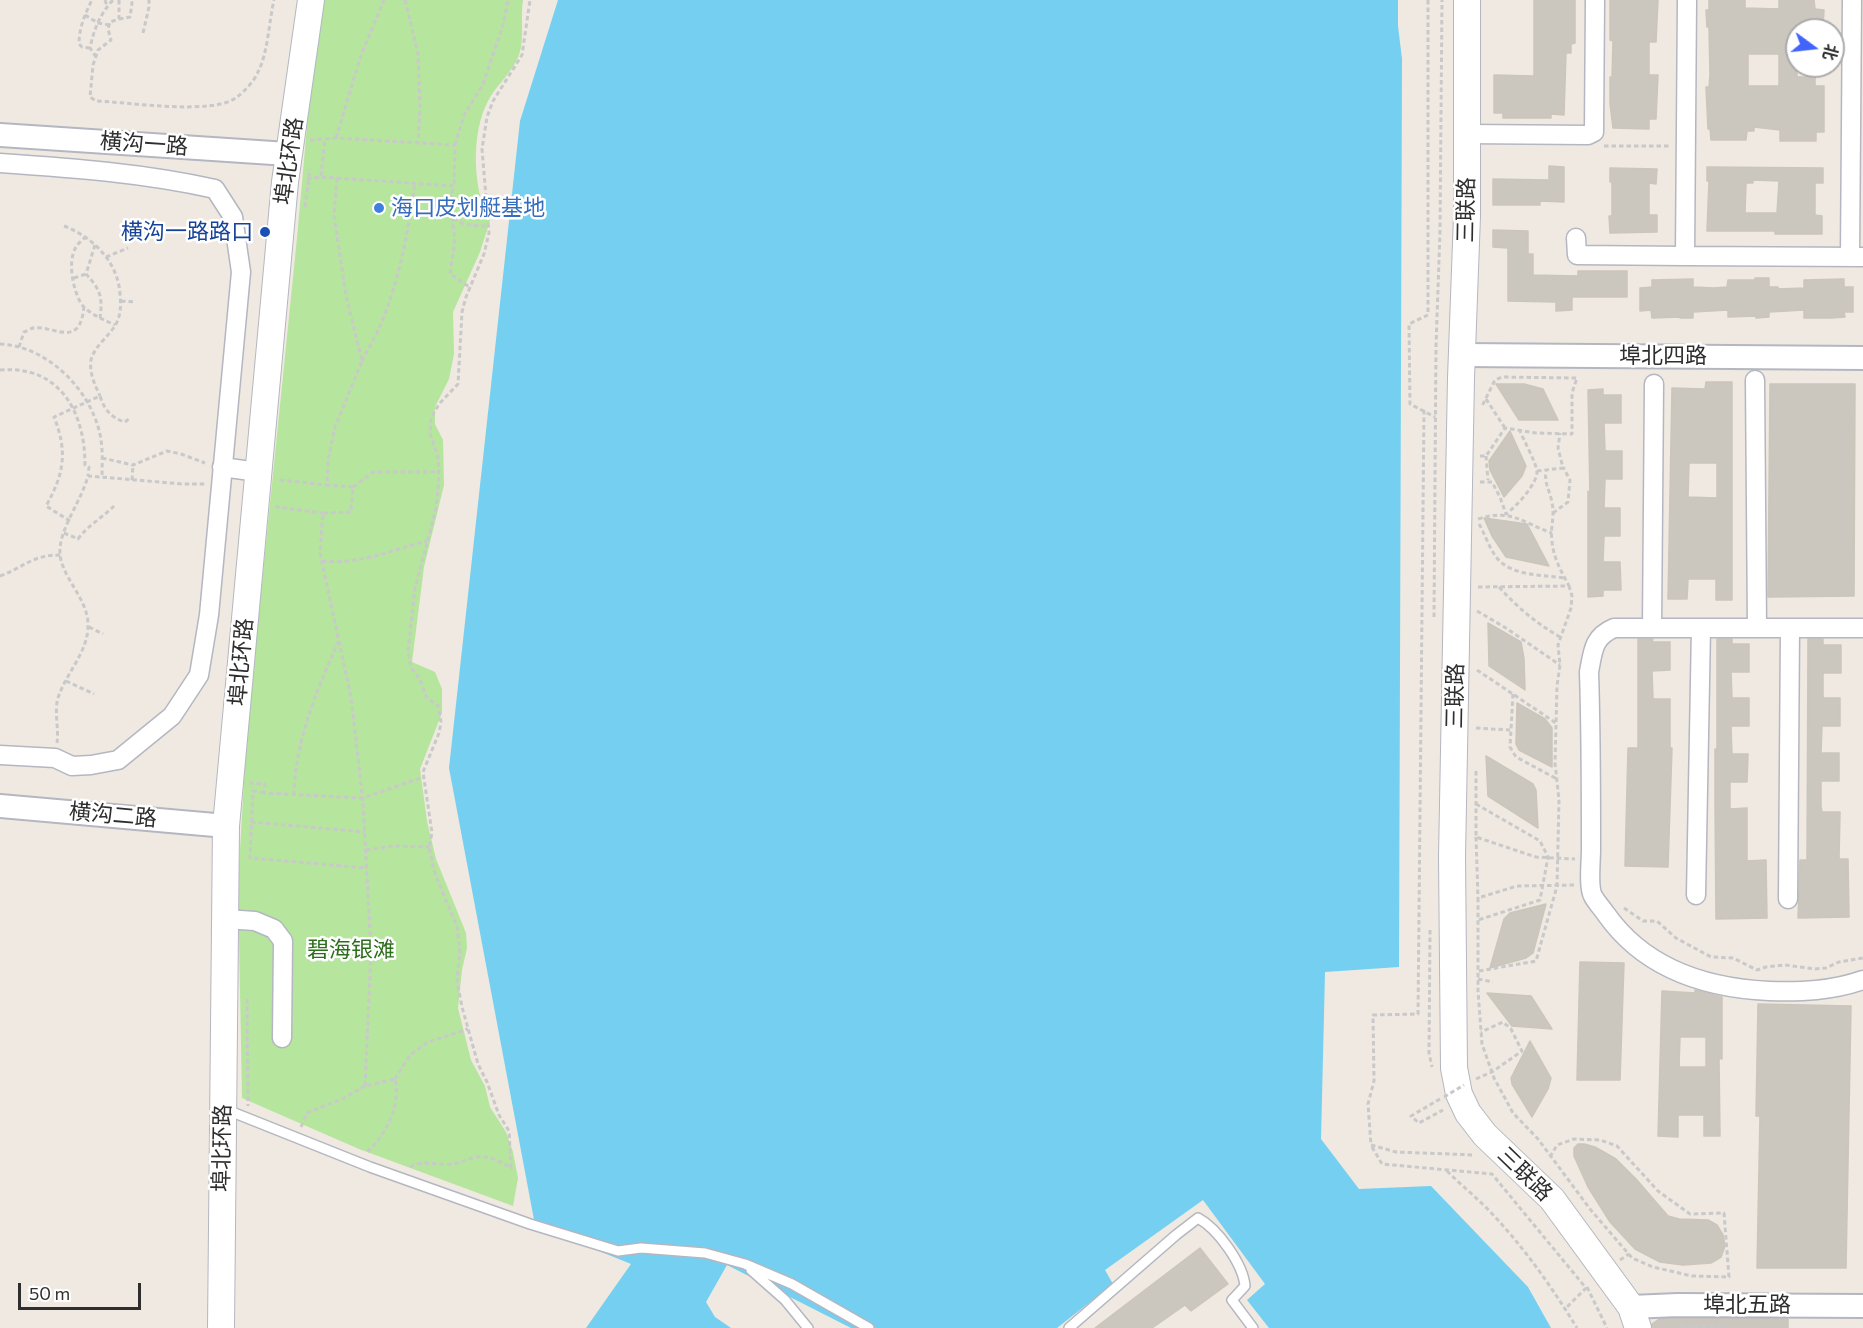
<!DOCTYPE html>
<meta charset="utf-8">
<style>
body{margin:0}
#map{position:relative;width:1863px;height:1328px;overflow:hidden;background:#efe9e1;font-family:Commissioner,"Noto Sans SC",sans-serif}
canvas{display:block}
.north{position:absolute;left:1785px;top:18px;width:60px;height:60px;box-sizing:border-box;background:#fff;border:2px solid #ababab;border-radius:50%;rotate:105deg;font-size:16px;font-weight:700;line-height:24px;text-align:center;color:#2e2e2e}
.north::after{content:'';display:block;margin:auto;width:21px;height:27px;background:#4264fb;clip-path:polygon(50% 0,100% 100%,50% 72%,0 100%)}
.scale{position:absolute;left:18px;top:1283px;width:123px;height:27px;box-sizing:border-box;border:3px solid #2e2e2e;border-top:0;padding-left:8px;font-size:18px;line-height:21px;white-space:nowrap;color:#2e2e2e;-webkit-text-stroke:4px #fff;paint-order:stroke}
</style>
<div id="map">
<canvas width="1863" height="1328"></canvas>
<div class="north">北</div>
<div class="scale">50 m</div>
</div>
<script>
const c = document.querySelector('canvas').getContext('2d');
c.lineJoin = 'round';
function fillPath(path, color) {
  c.fillStyle = color;
  c.fill(path, 'evenodd');
}
function strokePath(path, color, width, dash) {
  c.strokeStyle = color;
  c.lineWidth = width;
  c.lineCap = dash ? 'butt' : 'round';
  c.setLineDash(dash || []);
  c.stroke(path);
}
function write(font, color, halo, rows, align = 'center') {
  c.font = font + ' Commissioner,"Noto Sans SC",sans-serif';
  c.lineWidth = 5;
  c.setLineDash([]);
  c.textBaseline = 'middle';
  c.strokeStyle = halo;
  c.fillStyle = color;
  for (const [text, x, y, turn = 0] of rows) {
    c.save();
    c.translate(x, y);
    c.rotate((+turn || 0) * Math.PI / 180);
    c.textAlign = isNaN(turn) ? turn : align;
    if (halo) c.strokeText(text, 0, 0);
    c.fillText(text, 0, 0);
    c.restore();
  }
}
fillPath(new Path2D(`
 M322,0H523C520,18 525,37 519,55C513,72 496,85 488,101C471,133 472,190 490,221L480,252L453,312L454,354L449,379L435,407V424L443,440L444,485L424,567L412,662L435,672L442,689V713L420,769L427,821L436,859L466,933L467,948L462,970L458,1008L471,1060L485,1086L490,1107L506,1132L513,1152L518,1178L513,1206L359,1149L242,1098L238,884L247,730L297,238L310,93Z`), '#b6e59e');
fillPath(new Path2D(`
 M558,0H1398V26L1402,59L1399,967L1325,972L1321,1139L1359,1189L1431,1186L1528,1287L1551,1328H1269L1247,1300L1265,1284L1203,1200L1105,1270L1113,1284L1057,1328H851L727,1265L706,1302L715,1317L731,1328H586L631,1264L535,1225L449,768L520,121Z`), '#75cff0');
const building = new Path2D(`
 M1534,0H1575V43L1571,44V53H1566L1564,115L1551,114V118H1503V113H1494V75L1534,76Z
 M1610,0H1658L1656,42H1649V75H1658L1656,119H1649V129L1613,128L1610,104V77H1612L1613,41L1610,40Z
 M1709,0H1745V8L1779,9V0H1814L1815,9L1824,10L1823,27L1797,28V77H1815V86H1824V132H1816V141H1780V130L1754,127V131H1747L1746,140H1711L1710,129H1708L1706,87H1709L1710,76L1709,27H1707L1706,10H1709ZM1748,54H1779V86H1748Z
 M1549,166L1564,167V202L1540,201V205H1493V179L1549,180Z
 M1707,167L1823,168V183H1815V215L1822,216V234H1775V231H1707L1709,181H1707ZM1753,180L1779,181L1777,213H1745L1746,183H1753Z
 M1610,168L1657,169L1656,184L1649,183V215H1657V232L1610,233L1609,216H1612V182H1610Z
 M1493,230L1528,231V254H1533V275L1578,276V271H1627V297H1572V310L1556,311V302L1508,301V248L1493,247Z
 M1755,278H1769V287H1778V289L1804,288V280L1844,279V287H1853V312H1844L1845,317L1831,318H1804V310L1769,312V317L1756,318V316L1728,317V310L1693,312V318H1680V317L1652,318L1651,310L1640,311V288L1652,287V280L1693,279V287L1714,288L1727,287L1728,280H1755Z
 M1706,382H1732V600H1716V579H1688L1687,599H1668L1672,388L1705,389ZM1689,463H1717V498L1688,497Z
 M1496,384H1524L1543,389L1558,420H1519Z
 M1770,384H1855L1854,596L1768,597Z
 M1603,389V395H1621V423H1604L1605,451H1622V479H1605L1604,508H1620V536H1604L1603,562H1620L1621,590H1603V596L1588,597V491L1590,497L1588,390Z
 M1510,431L1526,466L1522,476L1504,497L1490,470L1489,461Z
 M1484,518L1527,524L1549,566L1506,557L1492,536Z
 M1488,623L1521,642L1524,659L1525,690L1489,666Z
 M1638,639H1653L1652,642H1670V670L1652,671L1653,699H1670V748H1672L1668,867L1625,866L1628,748H1638Z
 M1717,639H1732V644H1749V672H1731L1732,698H1749V726H1731L1732,754H1748L1747,782H1730V809L1747,808V861L1766,860L1767,918L1716,919L1715,803V749H1717Z
 M1808,639H1823V645H1841V673H1823V698H1840V726H1822L1821,753H1839V781H1821V806L1822,812H1840L1839,859H1848L1849,917L1798,918L1800,860H1807Z
 M1517,703L1545,719L1552,728V767L1519,750L1516,744Z
 M1486,756L1533,784L1536,790L1538,828L1488,796Z
 M1546,904L1533,953L1526,958L1490,968L1504,919L1510,913Z
 M1580,962L1624,963L1620,1080H1577Z
 M1695,990L1722,997V1059L1719,1058L1720,1136H1704V1115H1678V1137L1658,1136L1662,991L1695,993ZM1680,1037H1706V1067H1679Z
 M1487,993L1531,996L1552,1029L1512,1026Z
 M1758,1004L1851,1006L1846,1268H1757L1760,1116H1756Z
 M1530,1041L1551,1078L1548,1089L1532,1117L1512,1084L1511,1078Z
 M1578,1144H1584L1595,1147L1616,1159L1636,1179L1668,1216L1679,1219L1708,1220L1717,1225L1723,1235L1725,1246L1721,1257L1711,1263L1683,1265L1660,1262L1635,1249L1610,1222L1588,1187L1574,1156V1148Z
 M1200,1248L1228,1284L1191,1311L1185,1305L1152,1328H1095Z
 M1678,1318L1788,1319V1328H1653L1652,1324L1659,1319Z`);
fillPath(building, '#cbc7bf');
strokePath(building, '#cbc5ba', 1.5);
const service = new Path2D(`
 M227,1110L370,1167L530,1224L618,1251L641,1248L705,1253L745,1264L792,1284L869,1328
 M751,1270L785,1300L808,1328
 M1069,1328L1176,1235L1198,1218C1218,1229 1243,1264 1245,1286L1232,1300L1253,1328`);
const minor = new Path2D(`
 M1466,134L1588,135L1594,132L1595,0
 M0,163C72,168 144,173 215,189L233,217L241,272L209,615L199,675L172,716L118,760L91,765L72,766L55,758L0,755
 M1576,238L1577,255L1685,256L1687,0
 M1685,256L1863,257
 M1850,257L1852,0
 M1755,380L1757,628
 M222,467L258,472
 M1652,628L1654,384
 M1863,628H1614C1593,637 1593,651 1589,672C1591,732 1591,791 1591,850C1591,861 1588,887 1593,896C1596,902 1602,908 1606,914C1644,968 1705,988 1769,991C1801,992 1832,991 1863,980
 M1696,895L1701,628
 M1788,899L1790,628
 M225,919L255,921L274,929L283,941L282,1038`);
const tertiary = new Path2D(`
 M0,135L288,154
 M1462,355L1863,358
 M0,806L226,826
 M1631,1307L1678,1305L1863,1306`);
const secondary = new Path2D(`
 M1467,0V216L1461,378L1452,857L1454,1068L1459,1094L1468,1113L1485,1135L1552,1199L1631,1307L1638,1328
 M221,1328L226,826L285,182L311,0`);
strokePath(service, '#b4b7c1', 12);
strokePath(minor, '#b4b7c1', 21);
strokePath(tertiary, '#b4b7c1', 26);
strokePath(secondary, '#b4b7c1', 28);
strokePath(new Path2D(`
 M105,0L107,6
 M119,0V19L110,22L108,29L111,40L98,50L93,65L90,97L96,101C129,102 213,116 237,97C244,92 255,80 258,72C268,53 269,21 274,0
 M405,0L418,54L420,108L418,143
 M1428,0V315L1409,324L1410,404L1435,417
 M85,15L98,23L109,25
 M119,19L130,17L132,3L131,0
 M143,33L149,7V0
 M90,48L82,47L79,44C79,28 85,14 92,0
 M96,57L90,48C94,29 100,14 113,0
 M336,138L361,55L384,0
 M310,140L336,138L455,145L454,186
 M455,145L464,115L483,84L503,25L508,0
 M1604,146H1669
 M321,176L325,139
 M337,178L334,215L337,235L346,296L362,361L335,427L328,460L327,485L353,487L351,512L323,513L320,553L351,697L363,802L371,952L365,1086L395,1079C401,1106 386,1135 366,1153
 M307,179L321,177L454,186C443,220 456,226 488,226
 M305,207L310,169
 M452,217L455,239L450,274L471,288
 M64,226C93,237 118,262 120,294C121,304 121,313 117,322C111,335 94,346 91,360C89,373 95,385 100,396
 M86,236C83,240 78,243 76,247C67,261 73,293 83,306C91,315 105,320 115,325
 M95,245L86,274C100,289 103,297 100,318
 M106,257L128,248
 M74,278L86,274
 M121,301L136,302
 M0,344C49,346 94,393 101,440C103,452 102,465 102,477
 M19,347L24,332C27,331 30,329 33,328C55,325 80,350 84,306
 M362,361C368,349 376,336 381,324C400,278 408,231 415,183
 M0,370C59,365 85,411 85,465L89,467L88,476
 M1486,399L1505,428
 M1424,410L1418,1014L1373,1015L1374,1081L1368,1104L1371,1145L1396,1152L1475,1155
 M1480,456H1486L1505,428L1536,433L1572,434V393L1577,378L1502,377L1495,380L1482,406
 M1486,456L1488,480
 M102,458L133,465L167,451L181,454L205,463
 M1537,471L1563,468L1558,448L1560,433
 M132,480L133,465
 M280,480L327,485
 M1480,482H1492L1500,497L1506,514C1516,507 1537,484 1537,472C1536,462 1524,441 1520,431
 M353,487L373,472H439
 M277,505V507L323,513
 M1553,513L1568,502L1570,480L1563,467
 M1478,519C1512,508 1522,523 1552,533
 M70,521L46,506C64,474 68,452 54,417L100,396C104,409 111,418 125,422L130,418
 M1479,524C1485,534 1489,548 1497,558C1511,576 1543,575 1564,578
 M64,533L78,539C88,525 102,518 114,506
 M322,561C358,565 392,550 427,541
 M0,576C25,567 31,555 61,555
 M1478,587L1569,586C1562,573 1553,557 1552,541C1550,528 1555,516 1552,503C1550,490 1544,484 1546,471
 M1499,587C1518,608 1536,623 1560,637
 M1477,611L1506,628L1560,665
 M1434,617L1436,346L1440,231L1442,0
 M89,627L103,634
 M1477,670L1556,723
 M66,681L94,694
 M1513,694L1510,747L1516,757L1557,779
 M1476,728L1510,730
 M57,743C59,729 54,711 58,698C66,673 88,652 88,626C89,598 58,575 60,549C61,527 82,499 88,476L183,484H206
 M1476,771V837L1536,857L1575,859
 M249,783L265,784L264,793L363,798L423,777
 M264,793L253,791L250,858L367,868
 M294,795C295,741 317,690 338,642
 M1476,804L1540,841L1548,857L1540,900L1478,920
 M251,822L365,832
 M1476,837L1478,898
 M366,850L394,846L429,847
 M1624,908L1643,921H1657L1676,938L1711,957L1733,958L1757,970L1766,967L1785,965L1815,969L1826,968L1839,962L1863,958
 M1430,930L1429,1053L1432,1067
 M1479,971L1536,961L1557,886L1559,800L1555,763L1557,686L1560,665L1558,645L1571,608L1572,596L1569,586
 M1478,979L1493,982
 M247,999L248,1106
 M395,1079L410,1055L428,1042L468,1029
 M1476,1079L1492,1072L1522,1051L1511,1029L1503,1022L1481,1032
 M1440,1099L1411,1116L1419,1123L1443,1110
 M301,1127L307,1113L342,1099L365,1086
 M1372,1147L1382,1164L1492,1174L1586,1288L1565,1309
 M1550,1157L1557,1145L1574,1139L1600,1140L1617,1146L1658,1191L1690,1214L1724,1213L1729,1277L1692,1276L1653,1267L1632,1258L1590,1209L1538,1139L1513,1113L1494,1078L1482,1044L1478,991V898L1517,886L1575,885
 M410,1167C425,1159 440,1167 457,1163C466,1161 475,1155 485,1157C494,1158 503,1163 511,1168L509,1131L499,1115L487,1082L478,1064L462,1007L457,981L460,951L457,927L434,871L429,847L432,833L423,772L439,733L441,722L438,706L426,697L420,679L411,668L408,651L415,588L436,509L439,478L438,457L430,434L431,418L439,404L458,384L462,312L466,297L484,254L489,233L482,149L487,117L493,101L522,55L530,0
 M1447,1171C1463,1187 1482,1202 1497,1219C1528,1253 1553,1289 1577,1328
 M1620,1260L1629,1254
 M1587,1287L1607,1328
 M1680,1328L1719,1326L1717,1328`), '#c9c9c9', 3, [4.5, 3]);
strokePath(service, '#fff', 9);
strokePath(minor, '#fff', 18);
strokePath(tertiary, '#fff', 22);
strokePath(secondary, '#fff', 26);
strokePath(new Path2D(`
 M1444,1097L1464,1085`), '#c9c9c9', 3, [4.5, 3]);
for (const [x, y, r, color] of [
 [379,208,6,"#3f7fe0"],
 [265,232,6,"#1a4fb4"]
]) {
  const dot = new Path2D();
  dot.arc(x, y, r, 0, 2 * Math.PI);
  c.fillStyle = color;
  c.fill(dot);
  strokePath(dot, '#fff', 2);
}
write('22px', '#2e2e2e', '#fff', [
 ["横沟一路",144,144,4],
 ["埠北环路",289,161,-82],
 ["三联路",1466,210,-89],
 ["埠北四路",1663,356],
 ["埠北环路",241,662,-85],
 ["三联路",1455,696,-89],
 ["横沟二路",113,815,5],
 ["埠北环路",222,1148,-89],
 ["三联路",1525,1174,44],
 ["埠北五路",1747,1305]
]);
write('22px', '#366cbe', '#fff', [
 ["海口皮划艇基地",391,208]
], 'left');
write('22px', '#164399', '#fff', [
 ["横沟一路路口",253,232]
], 'right');
write('22px', '#2c6e1b', '#fff', [
 ["碧海银滩",351,950]
]);
</script>
